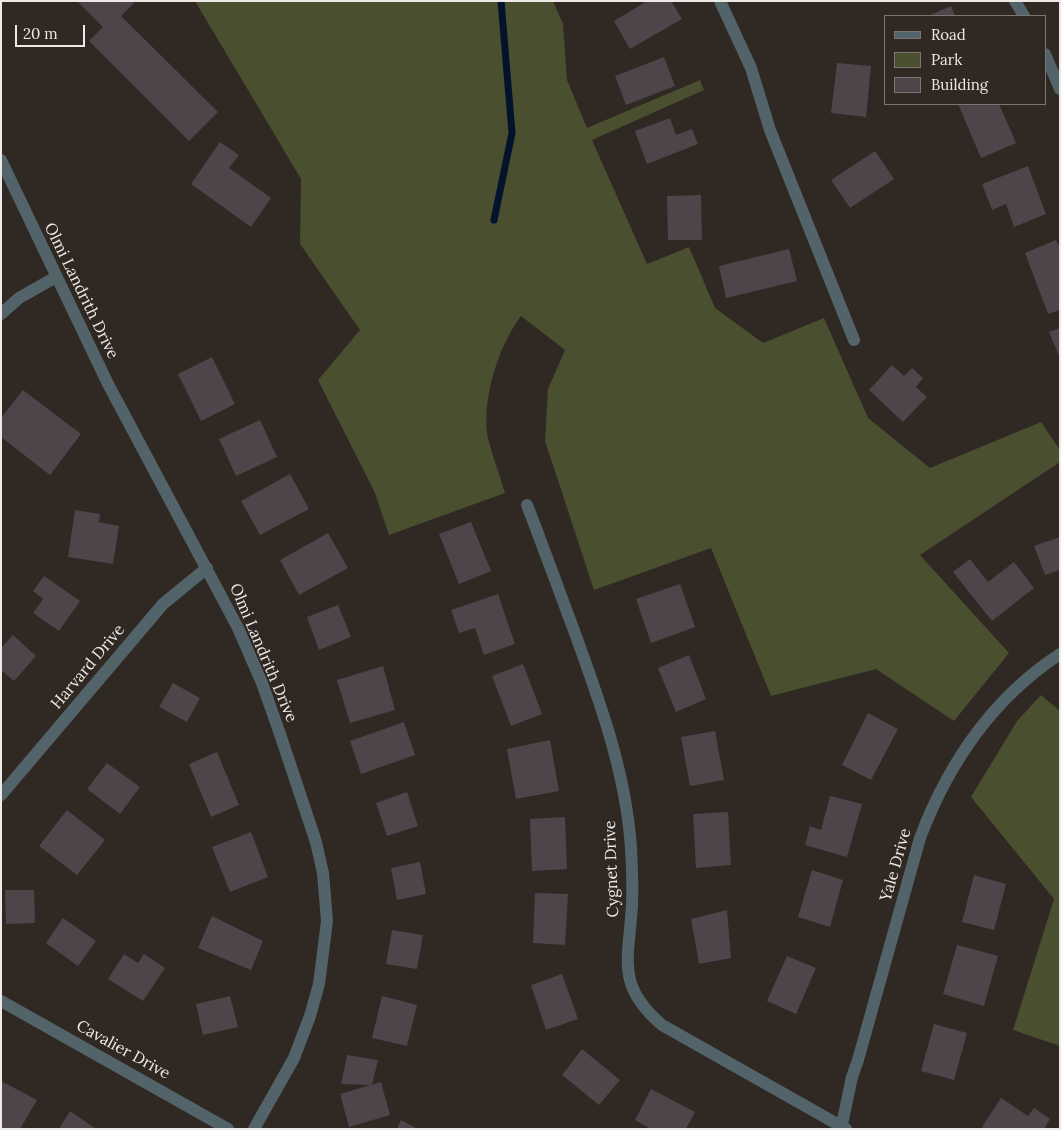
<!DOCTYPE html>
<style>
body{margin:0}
#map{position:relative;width:1061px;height:1130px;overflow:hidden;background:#302823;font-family:Lora,serif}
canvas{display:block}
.frame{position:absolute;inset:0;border:2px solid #eee9e6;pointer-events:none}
.legend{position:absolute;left:884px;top:15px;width:162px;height:90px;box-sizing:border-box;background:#302823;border:1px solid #7c7571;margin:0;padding:6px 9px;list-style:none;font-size:15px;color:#eee9e6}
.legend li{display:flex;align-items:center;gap:10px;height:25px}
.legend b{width:25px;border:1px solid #7c7571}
.scale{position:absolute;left:15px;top:25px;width:70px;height:22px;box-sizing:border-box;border:2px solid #eee9e6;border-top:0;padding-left:6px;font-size:15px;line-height:18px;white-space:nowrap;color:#eee9e6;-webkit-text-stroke:4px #302823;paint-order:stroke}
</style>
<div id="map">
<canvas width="1061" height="1130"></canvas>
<div class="frame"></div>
<ul class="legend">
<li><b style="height:6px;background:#52636a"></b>Road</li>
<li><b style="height:14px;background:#494f2f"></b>Park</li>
<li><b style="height:14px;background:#4d454a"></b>Building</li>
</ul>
<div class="scale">20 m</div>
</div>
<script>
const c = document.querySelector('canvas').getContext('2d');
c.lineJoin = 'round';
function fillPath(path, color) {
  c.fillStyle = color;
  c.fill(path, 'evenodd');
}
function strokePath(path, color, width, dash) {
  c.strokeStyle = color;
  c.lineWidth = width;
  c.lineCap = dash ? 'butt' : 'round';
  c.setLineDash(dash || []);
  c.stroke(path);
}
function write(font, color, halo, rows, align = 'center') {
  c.font = font + ' Lora,serif';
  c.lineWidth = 4;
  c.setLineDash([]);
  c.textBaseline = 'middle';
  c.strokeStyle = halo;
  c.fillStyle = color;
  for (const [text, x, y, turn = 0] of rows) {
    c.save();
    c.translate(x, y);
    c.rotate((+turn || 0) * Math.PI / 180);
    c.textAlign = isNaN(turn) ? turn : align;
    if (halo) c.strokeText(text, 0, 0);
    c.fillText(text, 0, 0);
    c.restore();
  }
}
fillPath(new Path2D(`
 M195,1H553L563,24L567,80L587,128L700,80L704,90L592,140L647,264L689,247L715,308L763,343L824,318L868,418L930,468L1041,422L1060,450V462L920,555L1009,653L954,721L876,669L771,696L711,548L594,590L545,441L548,389L565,350L521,316C499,346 483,394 487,433C490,450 500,475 505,493L389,535L375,493L318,380L360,330L300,244L301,179Z
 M1041,695L1060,711V1046L1013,1030L1054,899L971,797L1017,721Z`), '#494f2f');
strokePath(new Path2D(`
 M494,220L512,133L501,1`), '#04132c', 7);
fillPath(new Path2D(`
 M77,1H132L134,3L121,16L218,112L189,141L89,41L103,27Z
 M647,1H671L682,19L630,49L614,21Z
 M951,6L955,16H928Z
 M664,57L675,86L626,105L615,76Z
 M837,63L871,66L866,117L831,113Z
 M958,104H999L1016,143L981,158Z
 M670,118L676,135L692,129L698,144L647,164L635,131Z
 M220,142L239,155L229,168L271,198L251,227L191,184Z
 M875,151L894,179L850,208L831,180Z
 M1028,166L1046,214L1014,227L1006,204L992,210L982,184Z
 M701,195L702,240H668L667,196Z
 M1056,240L1060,248V310L1048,314L1025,253Z
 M789,249L797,281L726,298L719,266Z
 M1060,328V358L1049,332Z
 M212,357L235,404L201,421L178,374Z
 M892,365L904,376L912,368L923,378L916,387L927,397L903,422L869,390Z
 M23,390L81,434L50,475L1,437V418Z
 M260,420L277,457L236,476L219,439Z
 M290,474L309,509L260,535L241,501Z
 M75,510L100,514L99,522L119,526L113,564L68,557Z
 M471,522L491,571L459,584L439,534Z
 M328,533L348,568L299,595L280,560Z
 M1060,537V570L1045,575L1034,546Z
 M970,559L988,582L1014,562L1034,588L992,621L953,572Z
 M44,576L80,601L59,631L33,613L43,599L33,591Z
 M680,584L695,627L651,643L636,599Z
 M498,594L515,644L484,655L475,628L459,633L451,610Z
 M338,605L351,637L319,650L307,617Z
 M13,635L36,656L14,681L1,670V648Z
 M689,655L706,699L676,712L658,668Z
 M523,664L542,714L511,726L492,676Z
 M383,666L395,710L350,723L337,680Z
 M173,683L200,698L187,722L159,707Z
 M868,713L898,729L871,780L842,765Z
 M404,722L415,755L361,774L350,741Z
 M715,731L724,780L690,786L681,737Z
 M550,740L559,791L516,799L507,749Z
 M217,752L239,805L211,817L189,764Z
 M107,763L140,787L120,814L87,789Z
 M407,792L418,826L387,836L376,803Z
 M830,796L862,804L847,857L805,845L810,826L821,830Z
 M67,810L105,840L77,875L39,846Z
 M728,812L731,865L696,868L693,814Z
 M565,817L567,869L532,871L530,819Z
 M251,832L268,877L230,892L212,847Z
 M420,862L426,894L397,900L391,868Z
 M812,870L843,880L830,927L798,917Z
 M974,875L1006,884L994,930L962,922Z
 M5,890H34L35,923L6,924Z
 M535,893L568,894L565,945L533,943Z
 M727,910L731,958L699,964L691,919Z
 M212,916L263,941L251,970L198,948Z
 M63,918L96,941L78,966L46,943Z
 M392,930L423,935L417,969L386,964Z
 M957,945L998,956L984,1006L943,994Z
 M124,954L138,963L144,954L165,968L143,1001L108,979Z
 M787,956L816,968L796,1014L767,1001Z
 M562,974L578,1019L546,1030L531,985Z
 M230,996L238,1027L203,1035L196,1004Z
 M382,996L417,1005L407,1046L372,1038Z
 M934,1024L967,1033L954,1080L921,1071Z
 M582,1049L620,1080L599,1105L562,1075Z
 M347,1055L378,1060L372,1085L341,1084Z
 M1,1081L37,1100L20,1129H1Z
 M381,1082L390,1115L349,1127L340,1094Z
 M651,1089L695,1112L686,1129H651L635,1120Z
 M1001,1098L1028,1116L1034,1108L1050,1119L1044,1129H985L982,1127Z
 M70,1111L96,1129H59Z
 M401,1120L418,1129H397Z`), '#4d454a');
strokePath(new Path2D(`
 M720,1L751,68L770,130L854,340
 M1015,1L1024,16
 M1045,54L1060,89
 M1,160L108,384L238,628L262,683L280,734L316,842L323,873L327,921L319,984L310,1016L294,1058L254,1129
 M1,314L19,298L56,277
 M527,505C544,549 560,593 576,636C601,705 626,774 631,848C632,867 633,886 632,905C629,959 615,985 662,1025L846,1129
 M1,795L163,604L207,568
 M1,1001L228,1129
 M841,1129L852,1077L858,1060L920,838C948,764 993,698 1060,654`), '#52636a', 12);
write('16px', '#eee9e6', '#302823', [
 ["Olmi Landrith Drive",81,291,64],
 ["Olmi Landrith Drive",263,653,67],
 ["Harvard Drive",88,667,-50],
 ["Yale Drive",896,865,-74],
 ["Cygnet Drive",612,869,-92],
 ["Cavalier Drive",123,1050,29]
]);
</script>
